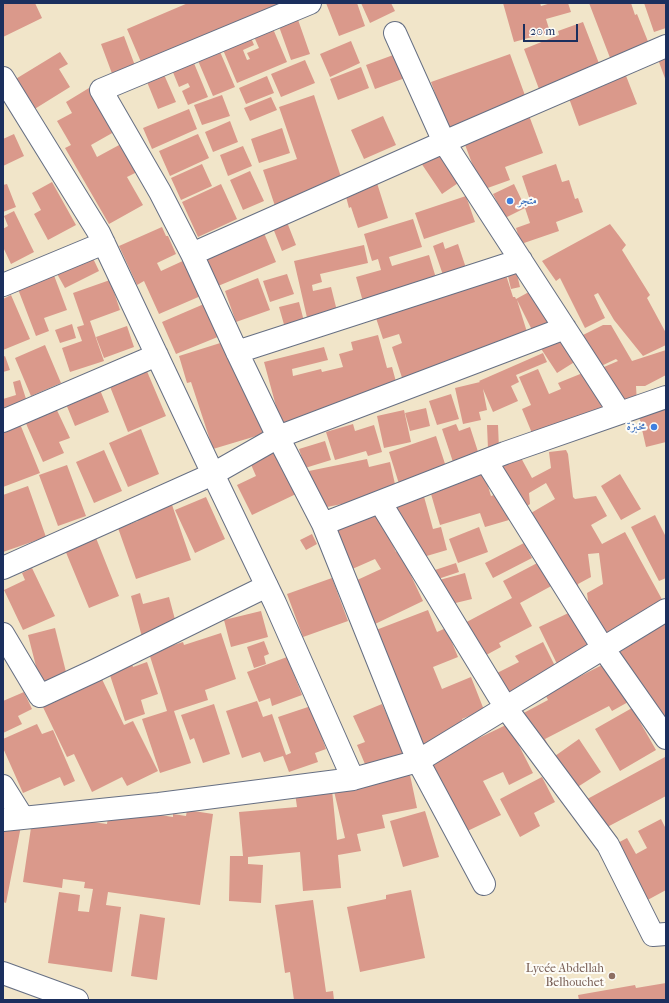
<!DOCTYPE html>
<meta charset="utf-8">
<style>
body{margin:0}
#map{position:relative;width:669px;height:1003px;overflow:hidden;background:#f1e5c9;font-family:"IM FELL French Canon",serif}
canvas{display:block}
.frame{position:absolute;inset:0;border:4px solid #1b2f5e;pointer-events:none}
.scale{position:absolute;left:523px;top:24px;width:55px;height:18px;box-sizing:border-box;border:2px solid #1b2f5e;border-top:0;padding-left:5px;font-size:12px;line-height:14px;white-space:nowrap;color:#1b2f5e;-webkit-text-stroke:3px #fdfcf7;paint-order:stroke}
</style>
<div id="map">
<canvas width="669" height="1003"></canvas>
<div class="frame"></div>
<div class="scale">20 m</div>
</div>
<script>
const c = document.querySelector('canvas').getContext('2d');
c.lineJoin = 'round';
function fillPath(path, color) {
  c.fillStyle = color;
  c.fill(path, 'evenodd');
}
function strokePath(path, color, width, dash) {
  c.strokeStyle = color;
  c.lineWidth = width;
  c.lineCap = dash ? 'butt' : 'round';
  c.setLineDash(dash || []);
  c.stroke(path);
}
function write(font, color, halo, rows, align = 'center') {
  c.font = font + ' "IM FELL French Canon",Amiri,serif';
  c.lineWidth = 4;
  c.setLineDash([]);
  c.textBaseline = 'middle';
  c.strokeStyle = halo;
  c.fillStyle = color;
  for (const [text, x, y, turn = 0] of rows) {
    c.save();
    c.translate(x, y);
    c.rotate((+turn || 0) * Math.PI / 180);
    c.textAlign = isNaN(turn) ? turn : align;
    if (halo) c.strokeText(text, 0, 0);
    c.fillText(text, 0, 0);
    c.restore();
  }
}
fillPath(new Path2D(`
 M3,3H35L42,18L3,37Z
 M188,3H298L144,69L127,29Z
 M326,3H357L365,26L339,36Z
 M361,3H391L395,11L370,23Z
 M503,3H540L541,6L551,3H568L571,12L546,19L550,32L514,42Z
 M589,3H631L635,15L637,14L651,49L612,63Z
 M644,3H666V28L654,32Z
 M296,14L310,54L291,60L277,21Z
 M583,22L600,66L539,89L524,49L559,35L558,31Z
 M271,24L287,62L237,83L221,45L249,33L254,45L243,50L247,60L250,59L247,53L259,48L252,32Z
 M124,36L140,79L117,87L101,44Z
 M351,41L360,63L330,77L320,54Z
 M218,47L235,87L213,96L196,56Z
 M666,50V81L656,54Z
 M60,52L68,64L59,69L70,87L33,110L14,80Z
 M396,54L405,78L375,89L366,65Z
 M510,54L527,101L524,102L543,153L505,167L510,180L482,190L461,134L448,129L431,82Z
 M191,56L208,97L188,105L182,91L190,87L188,83L179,87L170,65Z
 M305,60L315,83L281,97L271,74Z
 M361,67L369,88L338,100L330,79Z
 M623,68L637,104L579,126L566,90Z
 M162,70L176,102L158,109L145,77Z
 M267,76L274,93L246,104L239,88Z
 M89,88L114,132L91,145L97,157L121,144L137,172L127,177L143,205L109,224L65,148L71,145L57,121L72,113L66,102Z
 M222,95L230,116L202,125L194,105Z
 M314,95L343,183L278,215L263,170L297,159L279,107Z
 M271,97L277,110L250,121L244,108Z
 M189,109L197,129L152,149L143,128Z
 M383,116L396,145L364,159L351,130Z
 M230,121L238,142L213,152L205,132Z
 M282,128L290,153L259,163L251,139Z
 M14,134L24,156L3,166V139Z
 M198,134L209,158L170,176L159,151Z
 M441,145L464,179L442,194L419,160Z
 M243,146L252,166L228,176L220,155Z
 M202,164L212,186L181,200L171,178Z
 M556,164L562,182L569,180L575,199L578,198L583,212L556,222L559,231L521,244L516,228L530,223L525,208L505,218L493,194L514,184L524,205L531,203L522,176Z
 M250,171L264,201L243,210L230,180Z
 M52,182L76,225L48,240L34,214L41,210L32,193Z
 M377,183L388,218L358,228L351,207L349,208L345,193Z
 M7,184L16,207L3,212V185Z
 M221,184L237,219L198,237L182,202Z
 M466,196L475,222L424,239L415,213Z
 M14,211L34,252L11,264L3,247V229L8,226L4,216Z
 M285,217L296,245L282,251L271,223Z
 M413,219L422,247L389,257L392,266L429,255L439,288L367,316L356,277L381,270L378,259L372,261L364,234Z
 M610,224L626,245L622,250L650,295L647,298L666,333V345L643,356L614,320L598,293L594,295L605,318L585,328L560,278L556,281L542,261Z
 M162,227L166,236H168L176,254L157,263L161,271L187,259L203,295L159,314L144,281L137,285L119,246Z
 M264,233L276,262L218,286L206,257Z
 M443,242L445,249L458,244L467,271L444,278L433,246Z
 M364,245L368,263L320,274L322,282L312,285L313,291L331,287L341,327L311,335L294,261Z
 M91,254L99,271L65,288L56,272Z
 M52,270L67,310L44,318L49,331L36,336L16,284Z
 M516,270L520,287L511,289L507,272Z
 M287,274L294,294L270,302L263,281Z
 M506,275L513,297H515L516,299L540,286L559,323L535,336L517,300L527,332L499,341L505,357L406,390L392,347L402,343L399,334L383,339L376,318Z
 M258,278L270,310L236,322L225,291Z
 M110,280L120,310L90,321L104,361L70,372L62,348L82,341L77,327L84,325L73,293Z
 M11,295L30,339L3,350V299Z
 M211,301L225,334L176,354L162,322Z
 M299,302L308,337L289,342L279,307Z
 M72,324L76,338L60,343L55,330Z
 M603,325H611L632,361L666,350V375L645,386H636L637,403L622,410L605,373L604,367L618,361L616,359L599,367L583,335Z
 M127,326L134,347L104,358L96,337Z
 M565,327L584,356L557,373L538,344Z
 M378,335L387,368L392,367L401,400L283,432L264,362L324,347L328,360L292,369L293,376L321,369L322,372L343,367L339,354L353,350L351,342Z
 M233,339L263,434L213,449L191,382L187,383L179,356Z
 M45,345L61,383L31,396L15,358Z
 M543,353L547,362L516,375L519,382L511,386L518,401L493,412L483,389L487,410L479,412L481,420L463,424L455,388L480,382L479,381Z
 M5,356L10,370L3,372V357Z
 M595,368L611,406L534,438L522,409L531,405L519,377L538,369L549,394L561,389L558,383Z
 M146,369L166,416L128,432L109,384Z
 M20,380L27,402L3,409V399L16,395L13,382Z
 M98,385L109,412L75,426L64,399Z
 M451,394L459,419L437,425L429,401Z
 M666,405V442L646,447L638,412Z
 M55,406L70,438L59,442L64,453L43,462L24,419Z
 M426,408L430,426L410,431L405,413Z
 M404,410L411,442L384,448L377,416Z
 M20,424L40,473L3,487V430Z
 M353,424L355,431L374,425L382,452L368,456L366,451L335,460L326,432Z
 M456,424L459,431L470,427L481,461L400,487L389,452L436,436L446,467L454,465L442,429Z
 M487,425H498L499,449H488Z
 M141,429L159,474L128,487L109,443Z
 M325,441L331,460L305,468L299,449Z
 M273,448L296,494L252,515L237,485L256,476L249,460Z
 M104,450L122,491L94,503L76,462Z
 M566,450L568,454L573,497L575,499L596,496L607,516L591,525L602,544L625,532L664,603L602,637L590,615L587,593L603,584L599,553L588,554L591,577L578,584L580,601L531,513L555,499L546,483L529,493L530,504L524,508L501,467L520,456L532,478L551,468L549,452Z
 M367,459L369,467L390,462L397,493L317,509L309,471Z
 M67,465L86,516L58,526L39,475Z
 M483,470L491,496L500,493L509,520L485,527L480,513L440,525L429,487Z
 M620,474L641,509L621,520L601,486Z
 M28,486L46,537L3,552V495Z
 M423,493L433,529L441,527L447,550L413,560L384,504Z
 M206,497L225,539L195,553L175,510Z
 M171,502L191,560L136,579L118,528L138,521L136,514Z
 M375,507L396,552L399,550L423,601L375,624L355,581L381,569L375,559L350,570L331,528Z
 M655,515L666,537V578L659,581L631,527Z
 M479,527L488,552L458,563L449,539Z
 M312,534L317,544L306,550L300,540Z
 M96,538L119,596L89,608L65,550Z
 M524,543L532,558L493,578L485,563Z
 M543,560L555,584L520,603L532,626L499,643L501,647L477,660L459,626L512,598L503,581Z
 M456,563L459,572L435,580L432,571Z
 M32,568L55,616L23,630L4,590L25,580L22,573Z
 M465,573L472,599L439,607L432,582Z
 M332,578L348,621L303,637L287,594Z
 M140,593L143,604L169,597L177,627L142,637L131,596Z
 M579,608L597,645L557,664L539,627Z
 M428,610L437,632L446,628L458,657L433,667L442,689L471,677L484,710L462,719L468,734L425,752L376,630Z
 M261,611L268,637L231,647L224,620Z
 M666,623V730L618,653Z
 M55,628L67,676L40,682L28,635Z
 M221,633L236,679L205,690L208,700L174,711L191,763L160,773L142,719L167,711L149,653L183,642L184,645Z
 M264,641L269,654L264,656L266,664L254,668L247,647Z
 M543,642L561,678L504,706L489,677L519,662L515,656Z
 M287,657L302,695L272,706L270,698L259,702L247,672Z
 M130,658L133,667L147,662L158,694L141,700L145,714L125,721L107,666Z
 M610,661L630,701L612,711L609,706L545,739L549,747L538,754L518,716L548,700L545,694Z
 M100,675L124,725L133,721L158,771L127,786L122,777L92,792L74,754L67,757L41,703Z
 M24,692L32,709L18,716L22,724L3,733V701Z
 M257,701L263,717L272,714L286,755L291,753L278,717L311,706L326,749L315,753L318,762L289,772L283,756L264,762L260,752L242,758L226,711Z
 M214,704L230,754L203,763L194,738L190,740L181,715Z
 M382,704L404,753L367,769L357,745L365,742L353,716Z
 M632,708L656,750L620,771L595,729Z
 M37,724L42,734L53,730L75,781L64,786L60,777L23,793L3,748V739Z
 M508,724L533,773L509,785L503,772L483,781L501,815L459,835L425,764Z
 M579,739L601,772L576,788L555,756Z
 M665,757L666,796L594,834L578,804Z
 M410,775L417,808L382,815L385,828L357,834L361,851L338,855L341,888L303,891L300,852L248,857V864L263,865L261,903L229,901L230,856H243L239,812L297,807L295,793L332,790L337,840L345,838L334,791Z
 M542,777L555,802L534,813L540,826L520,837L500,799Z
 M162,803L160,815L173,817V814L186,816L187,810L213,814L200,905L108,892L106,905L121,907L112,972L48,963L59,892L80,895L78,911L89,912L93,889L84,888L85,882L63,879L62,888L23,882L33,814L107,824L109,811Z
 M425,811L439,857L403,867L390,821Z
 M661,819L666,829V890L631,909L599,853L627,838L636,854L647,848L638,831Z
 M3,825L21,826L6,903L3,902Z
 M411,890L425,958L360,972L347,907L386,899V895Z
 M313,900L326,992L333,991L334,1000H294L290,972L285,973L275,905Z
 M140,914L165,918L157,980L131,976Z
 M666,983V1000H579L578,995L635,985L636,988Z`), '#da998b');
const minor = new Path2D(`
 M310,3L101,90L160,192L192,254L237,352L278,437L323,524L505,453L666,397
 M395,33L444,142L620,413
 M3,78L99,233L213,474L275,603L353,779L418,761L666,610
 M192,254L444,142L666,46
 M3,285L104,243
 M237,352L521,260
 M3,421L157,355
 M486,461L603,648L666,738
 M380,502L506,708L608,845L653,935L666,934
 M323,524L418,761L484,884
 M3,568L213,474L278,437L565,328
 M3,634L40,696L96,670L267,586
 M3,786L23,818
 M3,820L159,804L353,779
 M3,973L77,1000`);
strokePath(minor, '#666f83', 24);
strokePath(minor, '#fff', 22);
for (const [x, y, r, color] of [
 [510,201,4,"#3f7fe0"],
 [654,427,4,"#3f7fe0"],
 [612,976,4,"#8d6e63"]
]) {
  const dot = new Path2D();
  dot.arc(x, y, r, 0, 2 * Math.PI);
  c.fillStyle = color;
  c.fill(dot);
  strokePath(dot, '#fdfcf7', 1.5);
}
write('12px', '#366cbe', '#fdfcf7', [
 ["متجر",518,201],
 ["مخبزة",646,427,"right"]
], 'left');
write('12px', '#785e54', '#fdfcf7', [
 ["Lycée Abdellah",604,969],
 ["Belhouchet",604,983]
], 'right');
</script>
